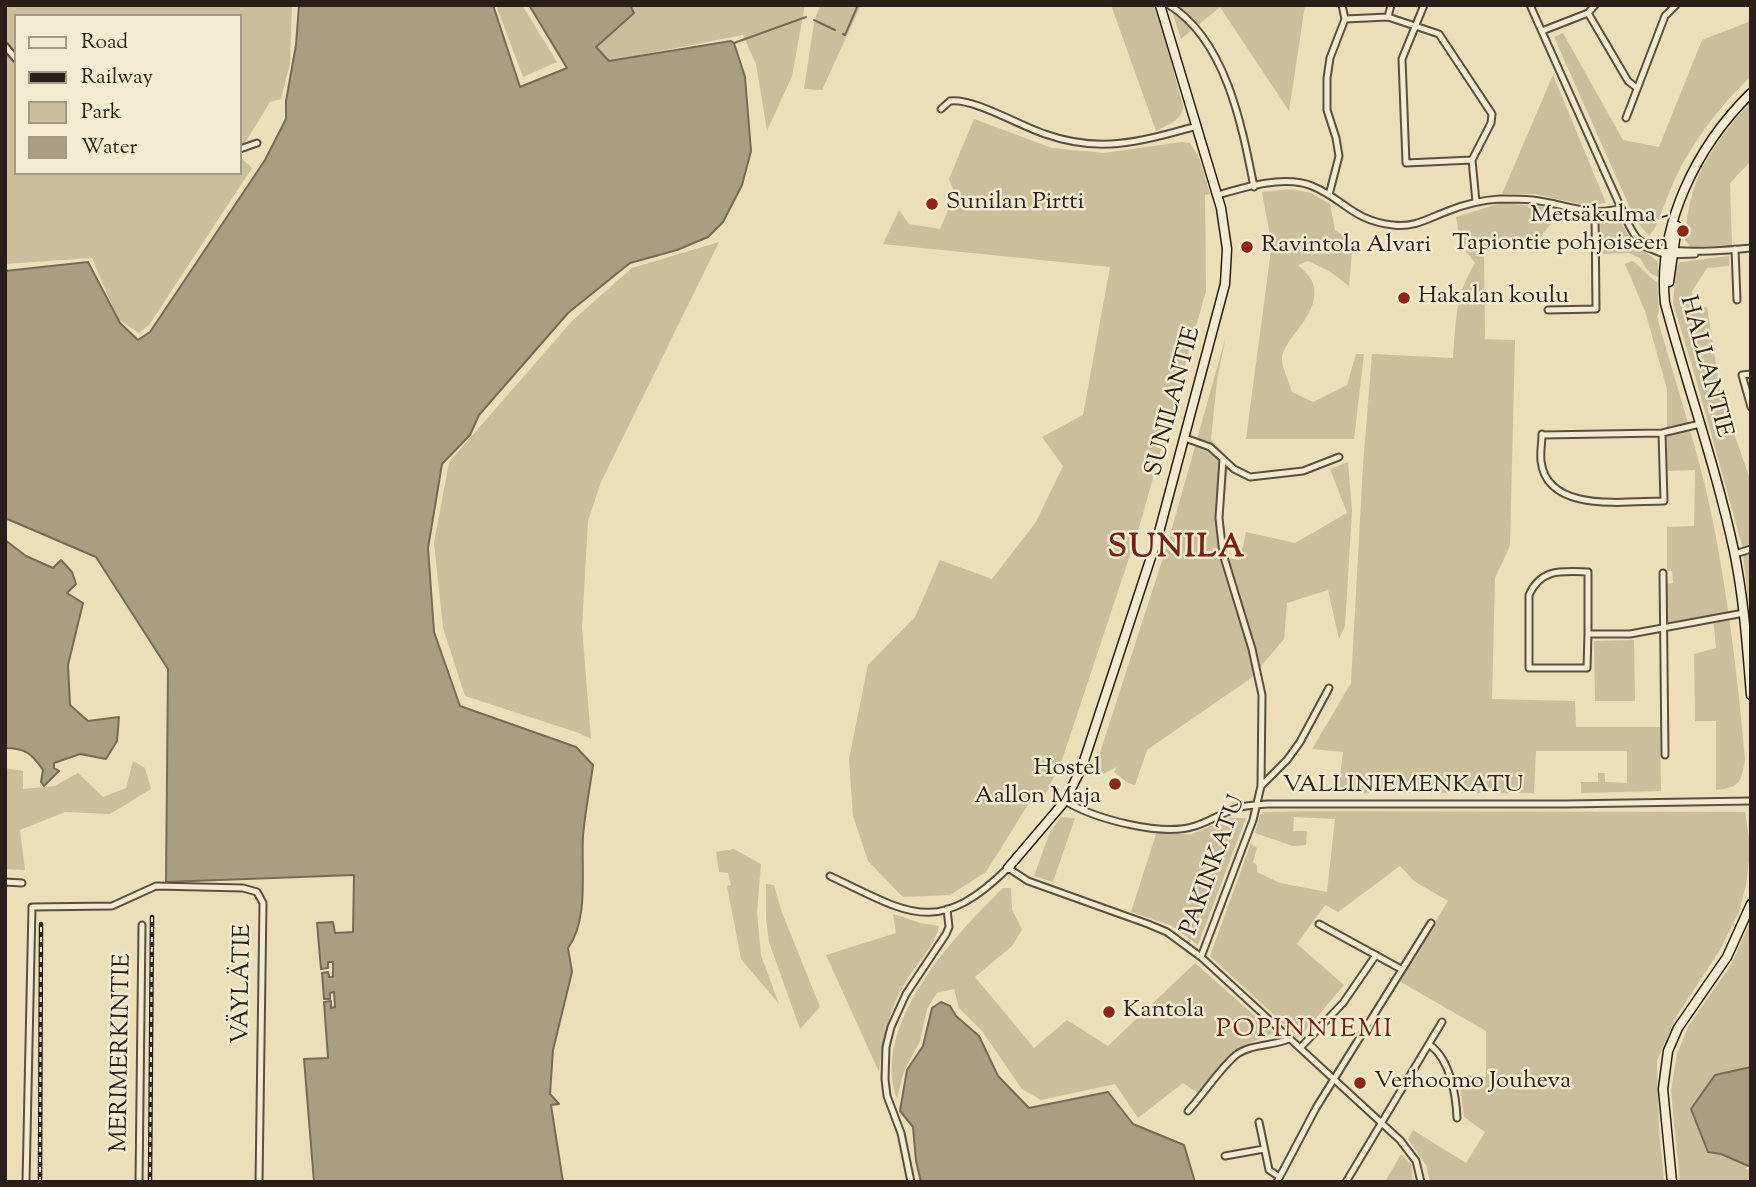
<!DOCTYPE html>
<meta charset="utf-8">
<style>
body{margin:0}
#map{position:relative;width:1756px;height:1187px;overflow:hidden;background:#ebdeb8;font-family:"Sorts Mill Goudy",serif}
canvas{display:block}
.frame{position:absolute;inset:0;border:7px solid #2a1f18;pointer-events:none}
.legend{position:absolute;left:14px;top:14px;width:228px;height:161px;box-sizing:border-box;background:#f2ead1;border:2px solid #a29987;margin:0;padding:9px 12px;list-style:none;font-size:21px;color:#2a1f18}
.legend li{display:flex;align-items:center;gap:14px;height:35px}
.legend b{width:35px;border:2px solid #a29987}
</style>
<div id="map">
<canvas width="1756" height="1187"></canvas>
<div class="frame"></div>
<ul class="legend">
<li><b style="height:9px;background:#f2ead1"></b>Road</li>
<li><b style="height:9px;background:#2a1f18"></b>Railway</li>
<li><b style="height:19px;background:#cabe9d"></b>Park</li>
<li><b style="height:19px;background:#a99d82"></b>Water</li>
</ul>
</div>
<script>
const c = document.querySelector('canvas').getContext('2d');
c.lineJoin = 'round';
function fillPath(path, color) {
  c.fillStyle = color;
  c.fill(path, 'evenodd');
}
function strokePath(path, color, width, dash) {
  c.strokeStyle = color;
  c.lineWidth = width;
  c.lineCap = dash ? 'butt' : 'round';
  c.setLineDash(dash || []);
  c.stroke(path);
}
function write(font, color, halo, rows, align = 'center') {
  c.font = font + ' "Sorts Mill Goudy",serif';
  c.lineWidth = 5;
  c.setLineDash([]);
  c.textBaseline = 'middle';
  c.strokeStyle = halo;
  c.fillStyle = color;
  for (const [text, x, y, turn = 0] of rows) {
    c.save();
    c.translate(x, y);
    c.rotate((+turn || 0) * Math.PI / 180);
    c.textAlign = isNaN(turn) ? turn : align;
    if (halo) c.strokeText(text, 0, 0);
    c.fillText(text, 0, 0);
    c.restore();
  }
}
fillPath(new Path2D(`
 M5,5H292L290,63L281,99L270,102L240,151V16H16V173H240V157L252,168L149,325L139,333L118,319L92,258L5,264Z
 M496,5H522L557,62L523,77Z
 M630,5H805L792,76L767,131L756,64L743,35L610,61L596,47L634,13Z
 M820,5H861L822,90L804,89L814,23Z
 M1111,5H1156L1183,106C1183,120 1167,125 1156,131Z
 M1170,5H1305L1289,111L1220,7L1181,39Z
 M1751,21V76C1724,102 1701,131 1683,163C1671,184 1664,208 1654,230L1649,236L1635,219L1554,37L1563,33L1623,140L1659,147L1702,40Z
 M1553,75L1606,203L1589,206L1534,194H1502Z
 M1751,101V161L1730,183L1732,245L1691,247L1684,239C1686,224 1688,209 1692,195C1701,161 1728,127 1751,101Z
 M974,119L1052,148L1104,153L1182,142L1190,143L1200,160L1210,194L1205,195L1206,291L1138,531L1061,763L1042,801L1029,803L986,872L950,895L903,897L868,861L853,816L849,759L868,665L915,617L940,560L992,579L1036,522L1063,466L1042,437L1083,415L1110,267L883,244L899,210L909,224L940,229L955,194L949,179Z
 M1292,189L1311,193L1330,204L1335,230L1353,242L1349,286L1329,271L1308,261L1298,265C1302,269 1309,275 1312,281C1325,313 1281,339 1282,360C1283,370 1289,382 1292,392L1313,402L1347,385L1356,354H1364L1354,439H1246L1270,258L1269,230L1262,192Z
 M1501,203L1547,207L1551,224L1530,250L1484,251L1485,339L1515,340L1510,546L1495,578L1492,699L1575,701L1576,727H1660L1661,791L1581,793V782H1598V773H1605V782L1627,783V751H1536L1534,793H1338L1343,752L1312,749L1351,683L1363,465L1372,354L1453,358C1456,321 1455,296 1475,263L1461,245L1456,217Z
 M1607,219H1619L1631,240L1658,262L1659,277C1649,275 1645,267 1640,258L1629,253L1601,254L1600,223Z
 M719,242L601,482L588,521L582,627L591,739L579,733L465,696L443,628L434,543L449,462L573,320L632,268Z
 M1729,256V266L1707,268L1692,291L1693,308L1707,307L1721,396L1751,482V627L1742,545L1694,372L1673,303L1676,267L1680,262Z
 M1632,261C1641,266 1647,276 1657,282L1659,311L1657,317C1679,395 1706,474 1719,554C1731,622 1739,691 1745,760C1741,782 1740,788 1716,790V721H1695L1694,654L1716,648L1713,617L1666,624L1667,584L1673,583L1672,571H1667V527L1694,526L1695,470L1667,471V389L1645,311L1625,264Z
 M1226,336L1217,380L1211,439L1229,459L1218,557L1240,560L1246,532L1295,543L1347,513L1330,469L1348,462L1352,511L1345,626L1339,639L1328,590L1287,603L1284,639L1251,678L1147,750L1135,785L1128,783L1114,772L1117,767L1103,774L1096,765L1169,539Z
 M1634,640L1635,701H1595L1594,641Z
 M133,761L145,768L151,789L110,814L65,812L20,830L25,870L5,869V768L23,771V789L55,786L78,773L103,797L126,788Z
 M1308,811L1745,812L1749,837V861L1746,885L1739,912L1720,950L1676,1017L1657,1061L1659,1129L1664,1182H1430L1426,1165L1408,1139L1413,1130L1466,1163L1485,1132L1464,1117L1459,1075L1486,1077V1031L1399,981L1448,901L1414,881L1400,866L1338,912L1325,905L1297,944L1344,985L1299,1038L1210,956L1251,843L1257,848L1253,862L1257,865V872L1280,883L1327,892L1335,819L1294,817L1293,831H1307L1306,845L1293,846L1255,833L1260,815L1264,812Z
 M1061,817L1075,818L1053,882L1034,876L1050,832Z
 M1230,818H1246L1198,945L1172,926L1131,912L1156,834H1192Z
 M734,849L761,864L757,912L761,955L779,1004L741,959L727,886L731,885L728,873L719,872L716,852Z
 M766,884L774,885L781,910L820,1007L800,1029L769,942L766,918Z
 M1003,888H1011L1012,909L1022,930L1012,946L975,977L1034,1048L1067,1020L1108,1046L1195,963L1274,1033L1240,1047L1198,1093L1183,1083L1138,1118L1115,1084L1041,1100L1022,1089L982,1031L959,1008L954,989L937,993L927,1009L920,1041L904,1071L897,1099C870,1025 954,936 1003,888Z
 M893,914L920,923L939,926C934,947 919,960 908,978C889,1007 883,1038 879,1072L826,955L896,933Z
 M1751,921V1067L1715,1075L1721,1154L1749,1166L1745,1169L1751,1170V1182H1680L1671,1091L1677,1054L1689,1025L1731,965Z
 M1401,1154L1411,1164L1413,1182H1385Z`), '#cabe9d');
const water = new Path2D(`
 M299,5H493L520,87L567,68L529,5H630L634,13L596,47L609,61L731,41L734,43L745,77L751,151L742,185L723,222L708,237L677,250L630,263L568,313L479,415L470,435L442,464L428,548L434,632L460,706L576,747L593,765C590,788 585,812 583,836C581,871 589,919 568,948L572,972L553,1050L550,1094L559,1104L551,1105L563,1182H314L304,1059L328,1058L324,1002L331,1001V1008L335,1007L334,992L330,993V999H324L322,973L328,972L329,977H333V962H328V968L321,969L317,923L333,922L335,933L353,932L354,875L166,882L168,669L96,557L5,518V271L88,262L120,323L138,340L150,332L265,160L286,119V101L296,45Z
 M5,540L26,556L53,568L61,560L72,572L76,584L67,593L83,603L68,665L70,705L88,721L119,717L117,741L106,759L80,754L54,763V768L59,771L44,786L41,782L43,770C32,754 26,748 5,748Z
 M941,1002L950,1006L956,1016L979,1036L998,1076L1029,1108L1108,1092L1133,1124L1184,1145L1195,1182H921L916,1161L913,1127L900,1111L907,1070L923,1046L932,1008Z
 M1751,1067V1167L1721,1154L1708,1152L1691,1109L1715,1075Z`);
fillPath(water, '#a99d82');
strokePath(water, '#766b58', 2);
strokePath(new Path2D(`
 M814,20L835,30
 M843,34L845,35L858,5
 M734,43L806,17`), '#766b58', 2);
const street = new Path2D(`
 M1169,5C1226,40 1242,126 1254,187
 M1424,5L1402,59L1406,163L1472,160
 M1530,5L1621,208C1626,218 1630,230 1637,238C1656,258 1725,250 1751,248
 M1588,13L1628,81L1637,88
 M1388,17L1391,5
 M1345,19L1388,17L1439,34L1492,114L1491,123L1472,160
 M1542,31L1588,13L1595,5
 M5,46L16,59
 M941,109L950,101C974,98 1020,126 1045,134C1101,154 1142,141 1197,126
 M1626,118L1665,16L1676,5
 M240,149L257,143
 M1472,160L1476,202
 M1218,195C1245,187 1285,175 1312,186C1344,199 1353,221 1393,225C1414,228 1429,218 1448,211C1465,204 1483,200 1500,199C1511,199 1522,199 1532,200C1563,203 1590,218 1621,208
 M1329,195L1339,156L1336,138L1327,110V78L1330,58L1345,19L1342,5
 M1644,246L1666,255L1695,254
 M1735,249L1737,300
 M1548,310L1596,309L1595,213
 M1751,374L1742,375L1751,407
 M1542,434C1542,443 1540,452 1541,461C1547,514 1626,501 1664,501L1662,433
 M1542,435L1662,433L1700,424
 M1185,438L1210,447L1234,469L1250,477L1303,471L1339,457
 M1735,554L1751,549
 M1663,573L1665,755
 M1588,634V572C1562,571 1541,568 1529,595V668H1587L1588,634H1630L1744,613
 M1261,786L1287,760L1300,742L1329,688
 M1065,801C1095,819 1162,837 1195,826C1211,821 1225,811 1241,807C1249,805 1259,805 1268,804H1566L1751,801
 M830,876C908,913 937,938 1008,868L1028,881L1148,924L1167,932L1201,957L1400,1140L1416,1161L1421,1182
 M5,882L22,883
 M1319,924L1401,969
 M1201,957L1253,820L1261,786L1262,695L1252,649L1223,554L1219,518L1223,459
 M1430,1045C1450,1060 1456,1094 1457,1118
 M1300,1048L1343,1003L1376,955
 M1188,1111C1201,1097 1222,1066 1236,1055C1250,1044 1273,1046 1289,1039
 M1259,1122L1269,1170L1278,1176
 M1225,1156L1264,1149
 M26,1182L32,907L112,906L156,886L243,888L257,892L263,903L259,1182
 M139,1182L142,925
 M911,1182L901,1133L887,1096L885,1079L886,1047L891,1027L906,994L946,934L949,927L947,909
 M1277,1182L1316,1108L1431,923
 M1346,1182L1442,1022`);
const secondary = new Path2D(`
 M1751,93C1697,146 1657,225 1665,303C1687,386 1716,467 1734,551C1744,599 1747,647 1751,695
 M1669,282L1677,226
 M1008,868L1065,801L1082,767L1158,536L1225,284L1227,249L1221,208L1160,5
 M1672,1182L1663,1089L1668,1051L1678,1028L1727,957L1751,904`);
strokePath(street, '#5a4f40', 9);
strokePath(secondary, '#2a1f18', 11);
strokePath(street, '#f2ead1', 5);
strokePath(secondary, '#f2ead1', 8);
const rail = new Path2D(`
 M40,1182L41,924
 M150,1182L152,917`);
strokePath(rail, '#2a1f18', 4.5);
strokePath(rail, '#f2ead1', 2, [5]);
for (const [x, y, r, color] of [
 [932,204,7,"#8f2418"],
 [1683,231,7,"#8f2418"],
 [1247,247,7,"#8f2418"],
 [1404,298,7,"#8f2418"],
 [1115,784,7,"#8f2418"],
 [1109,1012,7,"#8f2418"],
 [1360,1083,7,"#8f2418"]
]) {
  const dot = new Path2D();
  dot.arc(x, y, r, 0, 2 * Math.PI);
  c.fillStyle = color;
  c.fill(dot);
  strokePath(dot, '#f2ead1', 2.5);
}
write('24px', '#2a1f18', '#f2ead1', [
 ["Sunilan Pirtti",946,204],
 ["Metsäkulma -",1669,217,"right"],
 ["Tapiontie pohjoiseen",1669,245,"right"],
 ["Ravintola Alvari",1261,247],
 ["Hakalan koulu",1418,298],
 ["Hostel",1101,770,"right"],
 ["Aallon Maja",1101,798,"right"],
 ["Kantola",1123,1012],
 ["Verhoomo Jouheva",1374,1083]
], 'left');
write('24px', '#2a1f18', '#f2ead1', [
 ["HALLANTIE",1704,367,75],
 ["SUNILANTIE",1175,402,-75],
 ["VALLINIEMENKATU",1403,787],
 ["PAKINKATU",1215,866,-70],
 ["VÄYLÄTIE",244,984,-89],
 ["MERIMERKINTIE",123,1053,-89]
]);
c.letterSpacing = '2px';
write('26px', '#7a1f14', '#f2ead1', [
 ["POPINNIEMI",1305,1032]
]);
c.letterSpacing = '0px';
c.letterSpacing = '2px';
write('bold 32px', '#7a1f14', '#f2ead1', [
 ["SUNILA",1177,551]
]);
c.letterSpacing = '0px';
</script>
